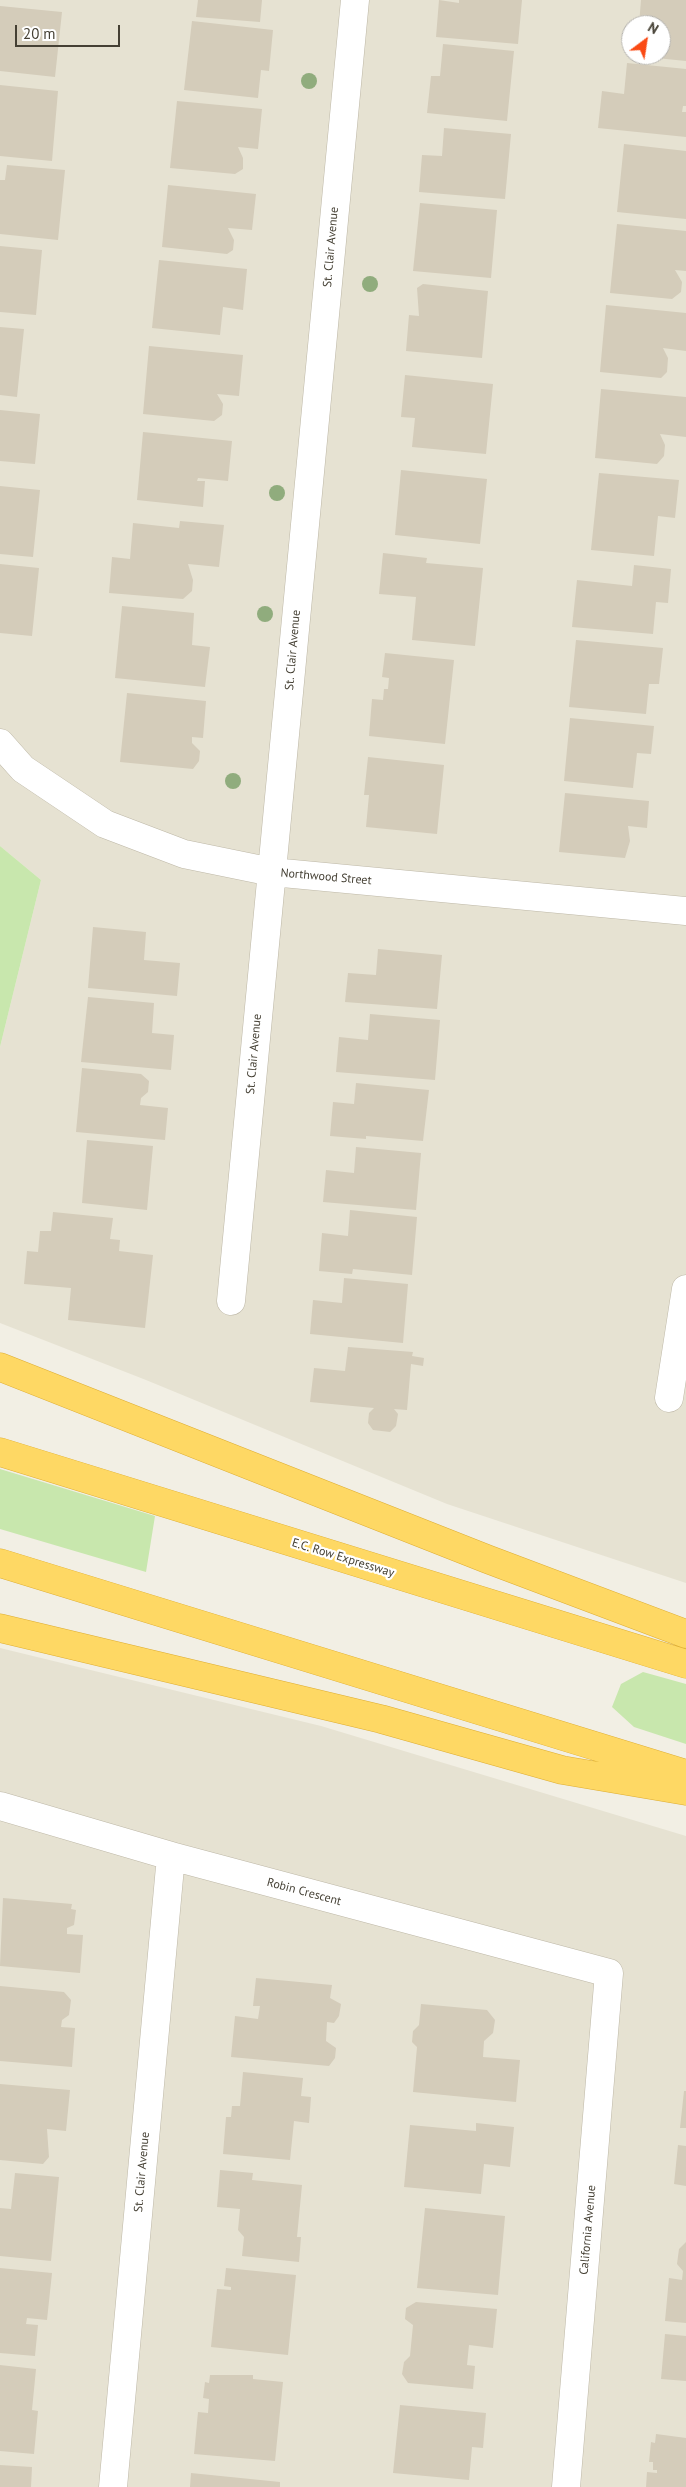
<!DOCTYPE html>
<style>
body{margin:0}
#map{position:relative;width:686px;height:2487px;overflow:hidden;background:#f2efe4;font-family:"PT Sans",sans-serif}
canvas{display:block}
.north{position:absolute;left:621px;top:15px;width:50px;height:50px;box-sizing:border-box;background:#fff;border:1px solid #b5b3ae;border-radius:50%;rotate:31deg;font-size:14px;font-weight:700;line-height:20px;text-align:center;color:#454034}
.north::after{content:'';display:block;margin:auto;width:18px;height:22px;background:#fa4a14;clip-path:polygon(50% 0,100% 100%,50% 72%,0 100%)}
.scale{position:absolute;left:15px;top:25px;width:105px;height:22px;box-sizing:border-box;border:2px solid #454034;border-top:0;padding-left:6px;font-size:15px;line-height:18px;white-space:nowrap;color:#454034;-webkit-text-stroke:4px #fff;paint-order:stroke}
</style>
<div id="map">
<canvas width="686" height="2487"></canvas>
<div class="north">N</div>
<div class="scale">20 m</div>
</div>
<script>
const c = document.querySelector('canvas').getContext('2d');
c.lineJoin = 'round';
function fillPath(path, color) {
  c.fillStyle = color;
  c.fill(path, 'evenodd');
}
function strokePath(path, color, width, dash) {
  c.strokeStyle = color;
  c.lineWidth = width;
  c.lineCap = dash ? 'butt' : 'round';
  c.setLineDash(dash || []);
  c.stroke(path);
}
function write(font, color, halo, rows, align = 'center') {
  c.font = font + ' "PT Sans",sans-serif';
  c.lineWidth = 4.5;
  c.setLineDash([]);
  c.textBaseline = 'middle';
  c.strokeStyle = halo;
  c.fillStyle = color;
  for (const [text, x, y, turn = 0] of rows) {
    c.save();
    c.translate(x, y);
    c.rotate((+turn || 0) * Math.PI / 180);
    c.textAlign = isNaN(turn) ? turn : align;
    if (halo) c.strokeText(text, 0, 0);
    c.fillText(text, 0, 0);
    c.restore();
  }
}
fillPath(new Path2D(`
 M0,0H686V1583L447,1504L146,1380L0,1323V1047L41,880L0,846ZM631,25H661V55H631Z
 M0,1648L321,1726L686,1836V2487H0Z`), '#e6e2d2');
fillPath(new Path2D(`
 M0,846L41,880L0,1047Z
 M0,1469L155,1516L146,1572L0,1529Z
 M643,1672L686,1684V1744L634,1727L612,1707L621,1684Z`), '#c8e7ad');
fillPath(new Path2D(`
 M198,0H262L260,22L196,17Z
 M439,0L459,3V0H522L518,44L436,37Z
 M641,0H686V61L636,56L661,55V25H639Z
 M0,6L62,12L55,77L0,71Z
 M192,21L273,30L269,71L261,70L258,98L184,90Z
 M443,44L514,51L507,121L427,113L431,76H440Z
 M627,63L686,69V106H683L682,112H686V137L598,128L602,91L624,94Z
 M0,85L58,91L52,161L0,156Z
 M177,101L262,109L258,149L238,147L243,158V169L235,174L170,168Z
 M444,128L511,134L505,199L419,192L422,155L442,156Z
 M624,144L686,151V219L617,212Z
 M7,165L65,170L58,240L0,234V180H5Z
 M168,185L256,194L252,230L228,228L234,240L233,250L227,254L162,247Z
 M420,203L497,210L491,278L413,271Z
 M617,224L686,231V271L675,270L682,282L681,292L672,299L610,293Z
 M0,246L42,250L36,315L0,312Z
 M159,260L247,269L243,310L223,307L220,335L152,328Z
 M423,284L488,291L482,358L406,351L409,315L419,316L417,288Z
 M606,305L686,313V351L663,348L668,358L667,372L661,378L600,372Z
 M0,327L24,329L17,397L0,395Z
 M149,346L243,355L239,396L217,394L223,404L222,415L214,421L143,414Z
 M405,375L493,384L486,454L412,447L415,418L401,417Z
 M601,389L686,397V437L660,434L665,445L664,456L657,464L595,458Z
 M0,410L40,414L35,464L0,461Z
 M143,432L232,441L228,481L198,478L197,481H205L203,507L137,500Z
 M401,470L487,479L480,544L395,535Z
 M599,473L679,480L675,518L658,516L654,556L591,550Z
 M0,486L40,490L33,557L0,554Z
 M180,521L224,525L219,567L188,564L193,580L192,591L183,599L109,593L112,557L130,559L133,523L179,528Z
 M383,553L427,558L426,563L483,568L475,646L412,640L416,597L379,594Z
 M0,564L39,568L32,636L0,633Z
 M634,565L671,569L668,603L656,602L653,634L572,627L577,580L632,586Z
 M122,606L194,613L192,645L210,647L205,687L115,678Z
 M576,640L663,648L659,684H649L646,714L569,707Z
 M385,653L454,660L445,744L369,736L372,699L383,700L384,689H388L389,678L382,677Z
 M127,693L206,701L203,738L192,737V743L200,751L199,761L193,769L120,762Z
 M570,718L654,726L651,754L637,753L633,788L564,781Z
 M368,757L444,765L437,834L366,827L369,795H364Z
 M565,793L649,801L647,828L628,826L630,841L625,858L559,852Z
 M93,927L146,932L144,960L180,963L177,996L88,988Z
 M378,949L442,955L437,1009L345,1002L348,973L376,975Z
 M88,997L154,1003L152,1033L174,1035L171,1070L81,1062Z
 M370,1014L440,1020L435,1080L336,1072L339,1037L368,1040Z
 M82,1068L141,1074L149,1081L148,1092L141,1098L140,1105L168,1108L165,1140L76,1132Z
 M356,1083L429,1090L423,1141L366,1136V1139L330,1136L333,1102L354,1104Z
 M87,1140L153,1146L147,1210L82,1203Z
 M356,1147L421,1153L416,1210L323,1202L326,1170L354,1173Z
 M350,1210L417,1217L412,1275L353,1269L352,1274L319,1271L322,1233L348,1236Z
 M53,1212L113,1218L110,1239L120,1240L119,1251L153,1255L145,1328L68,1320L71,1288L24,1284L27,1251L38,1252L40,1231H51Z
 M344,1278L408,1284L403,1343L310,1334L313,1300L342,1303Z
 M348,1347L413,1352L412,1356L424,1358L423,1366L411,1364L407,1410L394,1409L398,1414L396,1426L390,1432L373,1430L368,1423L369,1413L374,1408L310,1402L314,1368L345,1371Z
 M3,1898L72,1904L71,1909L76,1910L74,1925L67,1928V1934L83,1935L80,1973L0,1966Z
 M256,1978L332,1985L330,1998L341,2004L339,2016L334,2023L327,2022L326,2041L336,2048L335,2058L329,2066L231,2057L235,2016L258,2019L260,2006H253Z
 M0,1986L64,1992L71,2000L69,2015L62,2020L61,2027L75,2028L72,2067L0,2061Z
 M421,2004L487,2010L495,2020L493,2033L484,2041L483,2057L520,2060L516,2102L413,2092L417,2047L412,2042L413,2031L419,2025Z
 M243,2072L303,2078L301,2096L311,2097L309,2123L294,2121L290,2160L223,2154L226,2117H231L232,2106H240Z
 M0,2084L70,2090L66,2131L47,2129L49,2157L43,2164L0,2160Z
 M684,2091H686V2128H680Z
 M476,2123L514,2127L510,2167L484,2164L481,2194L404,2187L410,2125L476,2131Z
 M678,2145L686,2146V2186L674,2184Z
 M220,2170L253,2173L252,2180L302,2185L297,2237H301L299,2262L242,2256L244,2237L238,2230L240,2209L217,2207Z
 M15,2173L59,2177L51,2261L0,2256V2208L11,2209Z
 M425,2208L505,2216L498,2295L417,2288Z
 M686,2242V2323L665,2321L669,2278L682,2280L683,2271L677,2264L679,2249Z
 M0,2268L52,2273L47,2320L27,2318L26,2324L38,2325L35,2356L0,2353Z
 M226,2268L296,2275L288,2355L211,2347L217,2289L231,2290V2287L224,2286Z
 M416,2302L497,2309L493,2348L469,2345L467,2365L475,2366L473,2389L408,2383L402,2374L404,2362L410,2356L413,2325L405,2319L406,2308Z
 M665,2334L686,2336V2381L661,2379Z
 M0,2365L36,2369L32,2410L38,2411L34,2454L0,2451Z
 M210,2375H253V2379L283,2382L275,2461L194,2454L198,2412L208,2413L209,2399L203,2398L205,2382L209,2383Z
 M400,2405L486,2413L483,2448L472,2447L469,2480L393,2473Z
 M656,2434L686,2438V2487H646L647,2472L657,2473V2470H653V2462H649L651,2442L655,2443Z
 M0,2465L32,2467L31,2487H0Z
 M191,2473L280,2482V2487H190Z`), '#d4ccba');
const minor = new Path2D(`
 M0,743L23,769L105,824L184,854L272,872L686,911
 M231,1301L355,0
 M669,1398L686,1289
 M0,1806L171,1856L609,1973L566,2487
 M113,2487L171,1856`);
const motorway = new Path2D(`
 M0,1367L487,1559L686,1634
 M0,1452L686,1664
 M0,1563L686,1774
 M0,1628L381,1719L562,1770L686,1791`);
strokePath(minor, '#beb8a7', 29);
strokePath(motorway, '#ddad34', 29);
strokePath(minor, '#fff', 28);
strokePath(motorway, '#fed864', 28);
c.fillStyle = '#90ac7d';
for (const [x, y] of [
 [309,81],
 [370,284],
 [277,493],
 [265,614],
 [233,781]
]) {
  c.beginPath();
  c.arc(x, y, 8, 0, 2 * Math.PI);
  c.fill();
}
write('12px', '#454034', '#fff', [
 ["St. Clair Avenue",331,247,-85],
 ["St. Clair Avenue",293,650,-85],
 ["Northwood Street",326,877,5],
 ["St. Clair Avenue",254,1054,-85],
 ["E.C. Row Expressway",343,1558,17],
 ["Robin Crescent",304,1892,15],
 ["St. Clair Avenue",142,2172,-85],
 ["California Avenue",588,2230,-85]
]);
</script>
